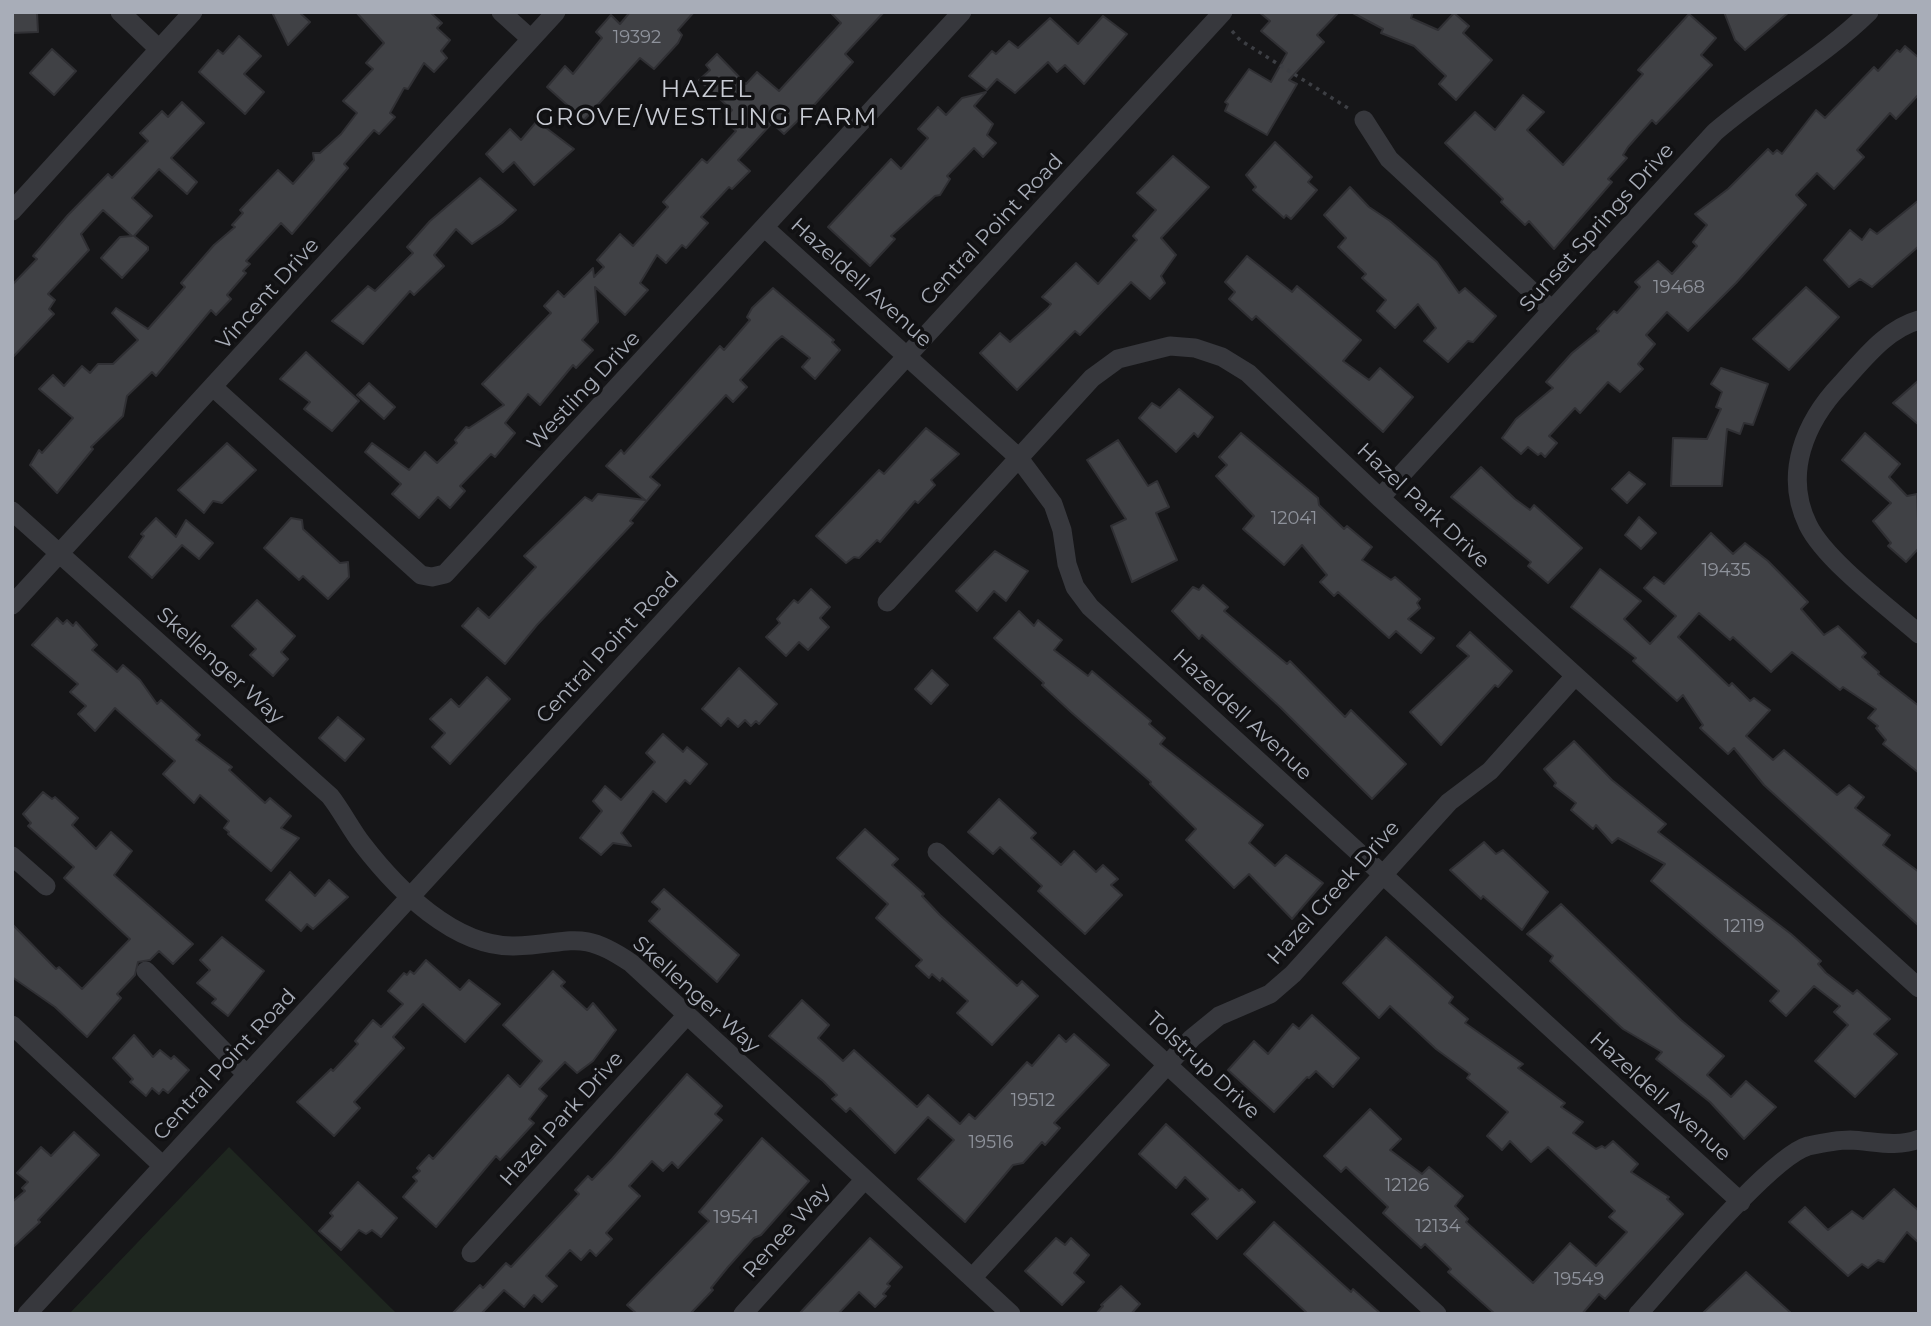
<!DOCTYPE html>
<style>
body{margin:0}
#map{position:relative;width:1931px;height:1326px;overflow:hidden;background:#161618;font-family:Montserrat,sans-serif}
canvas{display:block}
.frame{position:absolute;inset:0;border:14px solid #a8adb8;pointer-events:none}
</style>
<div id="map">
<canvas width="1931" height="1326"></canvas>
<div class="frame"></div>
</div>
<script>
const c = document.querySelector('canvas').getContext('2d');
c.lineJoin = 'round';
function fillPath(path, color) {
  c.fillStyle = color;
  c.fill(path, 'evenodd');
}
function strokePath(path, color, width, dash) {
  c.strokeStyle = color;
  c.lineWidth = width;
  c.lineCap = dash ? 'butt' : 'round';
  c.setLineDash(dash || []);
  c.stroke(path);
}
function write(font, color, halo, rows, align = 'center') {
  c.font = font + ' Montserrat,sans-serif';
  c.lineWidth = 7;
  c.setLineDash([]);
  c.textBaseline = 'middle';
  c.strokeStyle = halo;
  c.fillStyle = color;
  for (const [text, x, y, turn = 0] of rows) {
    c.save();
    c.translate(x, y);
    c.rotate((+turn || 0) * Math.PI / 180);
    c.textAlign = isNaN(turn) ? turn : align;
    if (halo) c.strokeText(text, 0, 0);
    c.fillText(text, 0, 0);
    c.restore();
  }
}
fillPath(new Path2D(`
 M229,1147L397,1314H69Z`), '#1e261f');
const building = new Path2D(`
 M12,12H37L38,32L12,33Z
 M272,12H299L310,22L288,45Z
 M356,12H430L442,23L437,28L450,40L441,51L447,58L434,72L424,63L408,89L404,88L390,113L395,117L379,134L374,130L344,164L348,168L292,234L281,223L246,261L250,264L243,271L246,273L227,295L231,299L216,315L211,310L156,376L152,372L127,396L123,416L91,447L93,449L57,493L30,465L39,450L42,453L73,418L39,389L53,375L64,386L82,366L90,373L98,364H113L138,340L112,313L116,308L148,329L185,287L181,283L214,245L235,227L232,225L243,213L240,210L278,170L293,184L314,160L313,153H320L341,134L357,113L343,101L373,69L366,63L384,43Z
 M630,12H694L678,30L682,35L678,43L654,69L640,58L584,120L547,87L565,66L573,74L602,38L596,32L611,15L620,24Z
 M830,12H884L845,54L853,62L815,104L784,134L772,123L738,160L750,171L732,189L729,187L701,217L708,223L686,248L682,245L666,263L657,255L640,283L648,290L625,315L595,287L598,322L582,340L593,350L576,368L573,365L540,405L528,394L505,423L515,433L495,457L491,454L460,486L465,491L450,508L438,497L419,518L392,494L401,484L365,452L372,443L409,470L425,452L437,463L457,443L455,440L466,427L469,428L504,405L482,384L551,313L544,306L558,291L564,297L593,268L594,277L604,267L597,260L620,234L633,246L668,207L663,202L702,159L707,163L736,131L723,120L732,110L699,80L710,70L706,65L717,54L746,84L757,72L779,91L841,23Z
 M1259,12H1339L1317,35L1324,42L1289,80L1297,84L1267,135L1225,111L1228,104L1225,102L1249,69L1271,82L1287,53L1261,31L1270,21Z
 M1351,12H1413L1411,18L1438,30L1454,13L1469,26L1463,33L1492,60L1456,100L1439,84L1446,76L1414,46L1381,33L1383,29Z
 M1724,12H1789L1745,50L1735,40Z
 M1689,14L1716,38L1701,55L1712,65L1656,124L1652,120L1628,147L1623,155L1627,158L1608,179L1612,182L1554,249L1529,221L1525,225L1501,202L1503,199L1445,143L1475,112L1495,130L1523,95L1544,112L1527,130L1563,165L1643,74L1638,70Z
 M1103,16L1127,34L1084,84L1065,65L1057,72L1048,62L1015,93L997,79L987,90L969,76L992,51L996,54L1009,41L1018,48L1050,18L1078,44Z
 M239,36L261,56L244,74L264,92L245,114L199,72L218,50L223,54Z
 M1905,46L1919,58V94L1896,119L1890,113L1857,150L1864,157L1834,189L1817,173L1796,195L1806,205L1736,283L1688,331L1667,312L1646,335L1655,344L1638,364L1643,369L1620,392L1608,382L1580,413L1575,408L1549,436L1557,443L1545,457L1541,453L1538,455L1528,447L1521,454L1502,438L1516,419L1553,388L1546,382L1572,353L1599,331L1597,329L1614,311L1617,313L1640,287L1635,282L1658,261L1672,274L1697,246L1693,242L1707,225L1695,214L1728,189L1768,149L1773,154L1777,150L1782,154L1816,110L1825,118L1874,67L1878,71L1897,50L1900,52Z
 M52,49L76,71L54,95L30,73Z
 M986,92L974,106L993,124L987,135L996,143L983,157L974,148L947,176L950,179L940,195L935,196L891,236L895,239L870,266L828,227L891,159L901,169L928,138L918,129L938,107L946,115L962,98Z
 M182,102L204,123L171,158L197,182L187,194L159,169L132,198L152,216L134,236L148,247V250L122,278L101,258L120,237L132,236L103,210L81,234L89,250L48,294L55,300L49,309L54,314L12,358V285L37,259L33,256L68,215L108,174L112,178L148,141L140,133L162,111L168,117Z
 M537,121L574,149L534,185L514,162L503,172L486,154L510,129L521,140Z
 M1275,142L1312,177L1308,182L1317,190L1291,219L1286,215L1284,218L1253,190L1256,187L1246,175Z
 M1173,156L1209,187L1161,238L1176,255L1161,276L1165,283L1150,299L1131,282L1080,335L1075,331L1017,390L980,353L1000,333L1010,342L1048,308L1051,304L1042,297L1076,263L1098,284L1137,240L1133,236L1156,210L1137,193Z
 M480,178L516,210L502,223L472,244L456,229L434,255L444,266L414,295L410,291L363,344L332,321L368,286L375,291L413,253L407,247L430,221Z
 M1350,187L1369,207L1390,221L1437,262L1459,293L1465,288L1496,316L1473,342L1468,341L1448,362L1424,341L1436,328L1418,304L1395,328L1377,311L1386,300L1362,278L1366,274L1338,247L1346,238L1324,215Z
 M1919,200V246L1872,287L1860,279L1849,287L1824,260L1850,230L1862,240L1870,229L1877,234Z
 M1247,256L1292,292L1297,286L1361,340L1343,361L1369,380L1380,368L1413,397L1383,432L1256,316L1252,320L1229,299L1235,292L1225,282Z
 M1806,287L1839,317L1789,370L1753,339Z
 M773,288L834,340L832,342L840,350L815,379L802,367L810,358L782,336L775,342L740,380L747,387L733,402L726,395L650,477L660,485L630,521L633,523L537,625L505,664L462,626L478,608L489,618L536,567L524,556L585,497L592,501L598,494L645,500L606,466L621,450L624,454L720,346L724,350L750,320L747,317L752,308Z
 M306,352L359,401L332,431L304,409L310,402L280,379Z
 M1721,368L1768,384L1753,425L1744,423L1740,434L1727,429L1722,486H1671L1673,438L1707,439L1721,409L1716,407L1722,392L1711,384Z
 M1919,380V425L1893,403Z
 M369,383L395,407L384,419L357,395Z
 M1179,389L1213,417L1198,437L1194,433L1176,452L1139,418L1152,403L1160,408Z
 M926,428L959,454L931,480L935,485L918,503L915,501L880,542L877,540L859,558L854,557L846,563L816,536L879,470L884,474Z
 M1241,433L1318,498L1319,505L1344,529L1347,526L1372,547L1362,560L1391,580L1395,577L1420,599L1417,603L1420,608L1408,619L1434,638L1421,653L1396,631L1389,638L1338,592L1334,596L1320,582L1327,575L1302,545L1284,565L1243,529L1254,516L1216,476L1227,465L1219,457Z
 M1865,433L1900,464L1889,477L1907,496L1917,494L1919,548L1906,562L1888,546L1891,543L1873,521L1891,503L1842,460Z
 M1118,440L1148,486L1157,481L1169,507L1156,513L1177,560L1132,582L1111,526L1126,519L1087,460Z
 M227,443L256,470L222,503L213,501L204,513L178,490Z
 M1481,467L1515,499L1530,510L1534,505L1582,548L1548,583L1528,566L1531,562L1451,497Z
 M1629,472L1645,484L1627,503L1612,489Z
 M1639,517L1656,533L1641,549L1625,535Z
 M156,518L176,537L186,520L213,543L199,559L182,545L152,578L129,557L144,536L141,534Z
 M291,518L302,520L303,529L340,563L348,562L349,577L328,599L303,576L299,580L264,548Z
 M1711,533L1733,554L1745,543L1768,561L1808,602L1801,609L1824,635L1838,626L1866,653L1862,657L1879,672L1878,674L1919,706V773L1883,744L1886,740L1876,728L1878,726L1868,718L1876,709L1843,687L1840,690L1792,652L1771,672L1733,637L1730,640L1699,613L1678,637L1729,686L1732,683L1750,701L1754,698L1770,710L1746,736L1773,760L1784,750L1837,795L1849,785L1864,797L1855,808L1890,835L1883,845L1919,872V926L1764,785L1734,748L1728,754L1700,728L1703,725L1683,695L1677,701L1633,661L1636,658L1571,607L1600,569L1641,601L1624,619L1650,644L1676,616L1644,588L1654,577L1664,584Z
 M995,551L1028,571L1006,601L994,591L977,611L956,591Z
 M1203,585L1228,607L1224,611L1287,664L1290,661L1345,717L1351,710L1406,764L1372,799L1280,707L1202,635L1199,639L1172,611L1193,587L1199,590Z
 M811,589L830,607L820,618L829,627L808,650L799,642L786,656L766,637L780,623L777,619L794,600L798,603Z
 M257,600L295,636L281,652L288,659L273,676L250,655L256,649L232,626Z
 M1019,611L1034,626L1038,620L1062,640L1054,650L1088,676L1092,671L1151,721L1149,724L1165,738L1160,744L1263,825L1249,843L1275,866L1286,855L1323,883L1292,919L1249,874L1234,888L1186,840L1196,829L1150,784L1151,782L1071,712L1042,685L1044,683L994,638Z
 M57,618L63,624L67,620L73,626L76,622L97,645L92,650L117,672L123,665L140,680L157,704L161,700L200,735L196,740L232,767L229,770L265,803L270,798L291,816L281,828L299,838L271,871L228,834L229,832L224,828L229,821L200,795L194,803L163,774L175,761L115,708L95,731L78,714L86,706L70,692L78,684L32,645Z
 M1470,632L1512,671L1498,687L1495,685L1441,745L1410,712L1469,656L1457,646Z
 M739,668L777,704L759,724L756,721L751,726L745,720L738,727L728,718L721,726L702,709Z
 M932,670L948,685L931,704L915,689Z
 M487,677L510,699L450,764L432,747L445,733L430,719L451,699L459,707Z
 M338,717L364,739L345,761L319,738Z
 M663,734L683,752L687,747L707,764L690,784L685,780L666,802L653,791L621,833L631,846L613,843L601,855L580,838L602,811L593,801L605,786L621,800L655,762L646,753Z
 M1574,741L1612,780L1666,824L1658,832L1791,934L1821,961L1818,964L1826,973L1853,994L1857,990L1890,1019L1874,1034L1897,1054L1855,1097L1815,1061L1848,1025L1834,1012L1840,1006L1814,986L1786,1016L1770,1001L1779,991L1651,881L1665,864L1618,838L1612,843L1596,825L1593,829L1571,810L1576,803L1554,786L1556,783L1544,769Z
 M43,792L52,799L55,797L78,818L72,825L96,849L111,832L132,851L114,875L193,944L173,964L159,951L150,960L138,962L135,975L117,994L121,998L87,1037L55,1007L12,977V924L56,969L59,967L82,989L130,939L64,878L74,867L28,826L31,823L23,814Z
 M999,799L1036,833L1031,838L1061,865L1074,851L1096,872L1103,865L1118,879L1111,885L1122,895L1085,934L1038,891L1042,886L1000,847L993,854L968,832Z
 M865,829L898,859L892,865L924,894L922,896L940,915L1017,986L1022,981L1038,996L992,1045L957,1013L968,1001L942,978L940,981L932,974L929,978L916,966L922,960L876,918L888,904L837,858Z
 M1484,842L1496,854L1503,850L1548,892L1522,930L1483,896L1481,899L1450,870Z
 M290,872L315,896L329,880L348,897L313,929L307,924L301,931L266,900Z
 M664,889L739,955L717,982L649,921L660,909L652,902Z
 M1561,904L1681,1020L1724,1056L1707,1075L1731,1097L1746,1081L1776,1107L1744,1139L1710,1102L1656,1059L1662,1052L1623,1029L1550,961L1553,956L1527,934Z
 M222,937L264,971L228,1016L212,1003L216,999L197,983L210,970L200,960Z
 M1386,937L1453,997L1449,1003L1468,1019L1465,1023L1523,1064L1518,1068L1565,1103L1561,1107L1583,1122L1573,1133L1596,1149L1602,1146L1605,1148L1613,1141L1638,1164L1631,1172L1669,1197L1667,1199L1683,1214L1605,1299L1599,1294L1582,1314H1495L1448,1272L1451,1269L1425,1244L1421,1248L1383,1213L1388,1207L1346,1167L1341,1172L1324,1156L1370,1109L1401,1139L1390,1150L1422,1174L1429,1167L1463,1196L1455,1206L1468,1219L1466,1222L1533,1283L1570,1243L1596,1266L1627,1232L1609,1217L1615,1211L1548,1147L1531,1162L1510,1141L1502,1150L1487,1136L1508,1112L1467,1078L1470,1074L1436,1049L1390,1006L1379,1018L1343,983Z
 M426,960L460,990L469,980L500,1004L465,1042L423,1004L393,1037L404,1048L354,1102L360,1108L334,1136L297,1102L331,1069L333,1071L358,1044L355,1041L373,1020L381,1027L403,1004L388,991L404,973L407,975L410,971L414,974Z
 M553,971L565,982L561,986L587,1010L593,1003L616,1030L593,1061L577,1073L565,1062L539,1089L547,1096L529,1119L534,1123L500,1160L496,1156L436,1227L403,1197L417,1181L413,1177L420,1171L417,1168L429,1155L433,1159L508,1075L520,1087L542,1061L503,1025Z
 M802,1000L829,1025L818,1038L843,1061L854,1050L917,1107L928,1095L960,1124L969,1114L975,1119L1027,1062L1032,1066L1059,1035L1066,1042L1074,1034L1109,1065L1054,1123L1060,1128L1045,1145L1042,1142L1023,1163L1013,1165L965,1222L918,1179L954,1140L928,1117L895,1153L850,1108L846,1112L832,1099L837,1095L823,1081L769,1036Z
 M1312,1015L1359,1058L1333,1087L1316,1071L1309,1078L1307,1077L1274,1112L1228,1070L1254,1041L1268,1054L1293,1024L1299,1029Z
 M134,1035L153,1057L160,1050L171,1059L174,1056L189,1070L168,1093L163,1089L159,1094L152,1088L146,1096L130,1082L133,1079L113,1058Z
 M687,1074L722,1106L715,1114L722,1120L678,1168L672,1162L663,1171L652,1161L629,1186L640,1196L606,1233L612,1239L596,1256L590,1250L581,1260L570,1250L546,1276L557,1286L542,1302L534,1295L524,1307L504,1290L481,1314H452L480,1285L483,1288L506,1263L511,1267L579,1194L575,1190L588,1176L592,1180L612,1159Z
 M1166,1124L1239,1191L1242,1189L1255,1202L1217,1239L1192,1214L1208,1199L1185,1177L1176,1188L1139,1154Z
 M74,1132L99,1155L38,1220L40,1222L12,1248V1202L25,1191L22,1188L28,1182L17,1173L41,1147L51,1156Z
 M762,1138L809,1181L761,1235L754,1238L728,1267L711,1288L713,1290L690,1314H637L627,1305L709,1221L699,1212Z
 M358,1182L397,1218L381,1237L372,1230L366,1234L359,1230L341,1250L319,1231L333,1216L330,1213Z
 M1894,1189L1919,1211V1243L1907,1232L1884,1262L1878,1260L1868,1268L1862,1264L1848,1276L1789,1222L1805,1207L1828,1230L1852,1211L1863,1219Z
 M1274,1222L1351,1292L1353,1289L1381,1314H1308L1244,1254Z
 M870,1238L902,1267L887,1284L890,1286L883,1294L886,1296L875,1307L859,1292L838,1314H799Z
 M1056,1238L1065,1245L1071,1238L1089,1255L1074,1273L1084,1282L1062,1305L1025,1271Z
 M1746,1272L1792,1314H1702Z
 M1121,1286L1140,1304L1131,1314H1096L1103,1306L1101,1305Z`);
fillPath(building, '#404145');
strokePath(building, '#303034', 2);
strokePath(new Path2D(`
 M1232,31L1240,40L1351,110`), '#3d3f44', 3.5, [3.5, 5]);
strokePath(new Path2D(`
 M120,12L159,49
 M501,12L531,39
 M1364,120L1389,159L1552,310
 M12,211L193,12
 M765,228L1018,457L1053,504L1062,530L1067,564L1075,587L1090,607L1741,1202
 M1919,320C1886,329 1863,360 1841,384C1805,422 1783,474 1808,525C1825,560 1888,607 1919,634
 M213,387L421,575L432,577L445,574L962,12
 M1380,498L1715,132C1765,89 1822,58 1869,12
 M12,511L330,796C342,811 351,830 363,845C397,889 454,947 514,946C570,945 579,927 631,963L1011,1314
 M887,602L1092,378L1118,359L1170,346L1195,348L1222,357L1248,373L1380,498L1919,988
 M12,605L556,12
 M937,852L1437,1314
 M12,856L46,886
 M146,971L247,1075
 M12,1025L163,1166
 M471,1253L687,1015
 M972,1278L1192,1038L1219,1016L1270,994L1293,974L1449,802L1490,771L1575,676
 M27,1314L1223,12
 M743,1314L865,1179
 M1638,1314C1670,1279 1770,1157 1808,1146C1822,1143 1836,1140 1850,1140C1874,1141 1896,1148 1919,1139`), '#37383d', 19);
write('18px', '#8e929b', null, [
 ["19392",637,38],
 ["19468",1679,288],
 ["12041",1294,519],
 ["19435",1726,571],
 ["12119",1744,927],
 ["19512",1033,1101],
 ["19516",991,1143],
 ["12126",1407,1186],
 ["19541",736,1218],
 ["12134",1438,1227],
 ["19549",1579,1280]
]);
write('21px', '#a8adb8', '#111113', [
 ["Sunset Springs Drive",1597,228,-48],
 ["Central Point Road",992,230,-47],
 ["Hazeldell Avenue",861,283,42],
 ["Vincent Drive",268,294,-48],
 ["Westling Drive",584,391,-47],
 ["Hazel Park Drive",1423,506,43],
 ["Central Point Road",608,648,-47],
 ["Skellenger Way",220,666,42],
 ["Hazeldell Avenue",1242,715,43],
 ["Hazel Creek Drive",1334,893,-48],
 ["Skellenger Way",696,995,42],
 ["Central Point Road",225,1065,-47],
 ["Tolstrup Drive",1203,1066,43],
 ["Hazeldell Avenue",1660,1097,42],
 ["Hazel Park Drive",562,1119,-48],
 ["Renee Way",787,1231,-48]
]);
c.letterSpacing = '2px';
write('24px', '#c9ccd4', '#111113', [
 ["HAZEL",707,90],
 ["GROVE/WESTLING FARM",707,118]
]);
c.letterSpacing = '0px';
</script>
